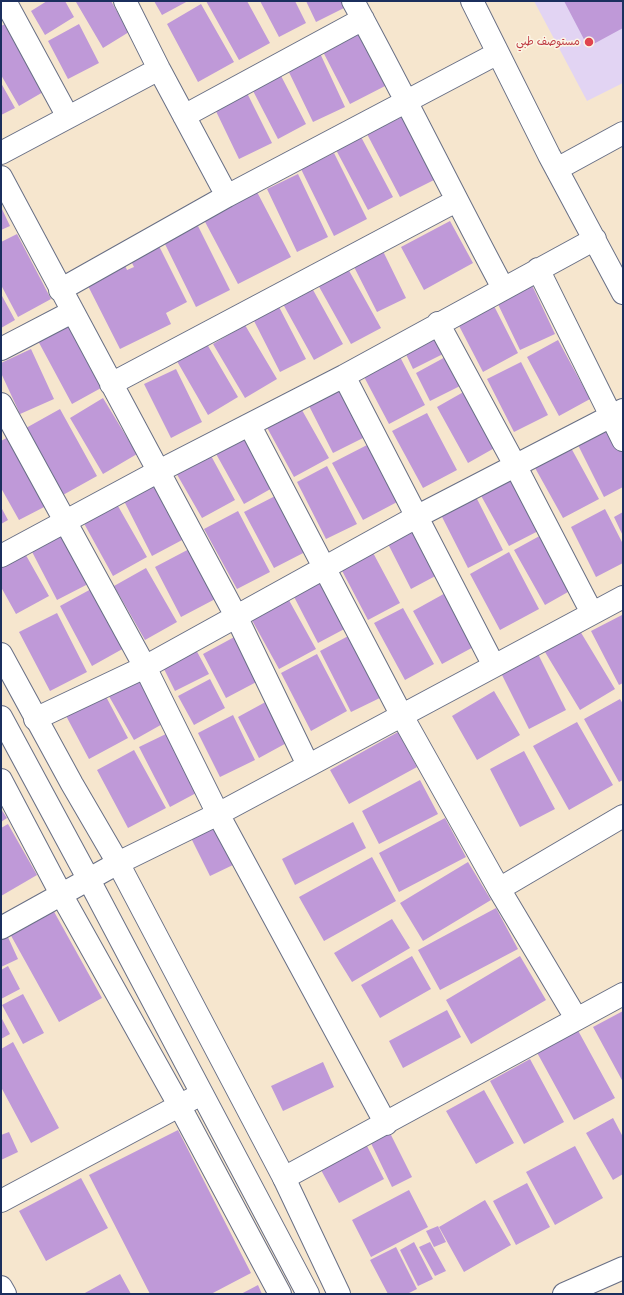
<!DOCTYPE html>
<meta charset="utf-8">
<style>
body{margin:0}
#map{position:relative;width:624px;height:1295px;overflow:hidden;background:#f6e6ce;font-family:"Balsamiq Sans",sans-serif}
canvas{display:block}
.frame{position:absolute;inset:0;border:2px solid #1b2f5e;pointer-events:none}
</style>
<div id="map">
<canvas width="624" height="1295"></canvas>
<div class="frame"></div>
</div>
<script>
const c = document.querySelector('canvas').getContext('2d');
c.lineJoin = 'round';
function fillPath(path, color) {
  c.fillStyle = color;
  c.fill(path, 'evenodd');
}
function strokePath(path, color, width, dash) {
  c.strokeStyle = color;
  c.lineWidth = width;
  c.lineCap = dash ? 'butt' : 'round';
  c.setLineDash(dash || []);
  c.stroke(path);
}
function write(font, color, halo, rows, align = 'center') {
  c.font = font + ' "Balsamiq Sans","Playpen Sans Arabic",sans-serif';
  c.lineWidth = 3;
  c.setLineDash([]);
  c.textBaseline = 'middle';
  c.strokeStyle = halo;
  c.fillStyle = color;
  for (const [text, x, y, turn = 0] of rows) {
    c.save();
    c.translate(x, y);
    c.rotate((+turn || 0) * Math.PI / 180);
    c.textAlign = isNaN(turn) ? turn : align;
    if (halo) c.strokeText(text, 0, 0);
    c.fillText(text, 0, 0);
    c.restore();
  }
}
fillPath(new Path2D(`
 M534,1H623V83L587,101Z`), '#e2d4f3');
fillPath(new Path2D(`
 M47,1H65L74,17L45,35L31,11Z
 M78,1H111L129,32L103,48L76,2Z
 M154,1H188L162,15Z
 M206,1H247L270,43L239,60Z
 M260,1H295L306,23L279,37Z
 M306,1H343L346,7L316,22Z
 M564,1H623V28L588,47Z
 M201,4L234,62L198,82L167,24Z
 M11,21L50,88L19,106L1,75V26Z
 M79,24L99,63L68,79L48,41Z
 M357,27L387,85L350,104L320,46Z
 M318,49L345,107L313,122L285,64Z
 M279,72L306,124L278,139L251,87Z
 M1,83L15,108L1,115Z
 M245,89L272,143L239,159L213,105Z
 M404,116L436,179L400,197L367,134Z
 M360,135L393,197L368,210L335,148Z
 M334,153L367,219L334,236L301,169Z
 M298,174L328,237L297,252L267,189Z
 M256,190L291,257L238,284L203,218Z
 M1,207L10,226L1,230Z
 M450,221L473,263L424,290L401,247Z
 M198,226L230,290L196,307L164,242Z
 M17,234L51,299L18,317L1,285V242Z
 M380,245L406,298L377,312L350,259Z
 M159,246L187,302L166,313L171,324L120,349L86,282L124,263L127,270L134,267L130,259Z
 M347,267L381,328L351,344L317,283Z
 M530,281L555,334L520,350L495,298Z
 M312,288L343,344L314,360L283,304Z
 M1,294L15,320L1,328Z
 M492,302L518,353L483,372L456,320Z
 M277,303L306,359L280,372L252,317Z
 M67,324L101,388L72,404L37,339Z
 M245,325L277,379L245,398L213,344Z
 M438,330L449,351L413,369L403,348Z
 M204,339L238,397L208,415L174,356Z
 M558,340L590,399L559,416L527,357Z
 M31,349L54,399L20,414L1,373V363Z
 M398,353L425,405L389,424L362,373Z
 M449,355L464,384L430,401L416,373Z
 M521,362L548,415L514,432L487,379Z
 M176,369L202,422L171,438L144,384Z
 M337,384L365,437L333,453L306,400Z
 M467,390L498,446L468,463L437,407Z
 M103,398L137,454L103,474L70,418Z
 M298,403L329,458L294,477L264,422Z
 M60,409L97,476L63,495L26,428Z
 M427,413L457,470L423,488L392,431Z
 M610,426L623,453V487L604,497L577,443Z
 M245,435L274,487L244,504L215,452Z
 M10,436L48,505L19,520L1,488V441Z
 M369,444L399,501L363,520L332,463Z
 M570,446L599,499L563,518L534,466Z
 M209,452L235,500L202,518L175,471Z
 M327,466L357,524L326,539L297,482Z
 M515,473L544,528L509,546L479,492Z
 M153,479L184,539L152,556L121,495Z
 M279,494L309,550L274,568L244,512Z
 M475,495L503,550L468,568L440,513Z
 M114,499L147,557L113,576L81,518Z
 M1,507L8,520L1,524Z
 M605,509L623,544V563L596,577L571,527Z
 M238,511L270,572L237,589L204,529Z
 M623,512V536L614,517Z
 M415,523L441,573L411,589L385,538Z
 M61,527L90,583L57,600L28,544Z
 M545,533L575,588L545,605L514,550Z
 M193,547L219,597L181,617L155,567Z
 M371,549L400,603L368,620L339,565Z
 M23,550L49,596L16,614L1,587V562Z
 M509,552L539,609L500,630L470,574Z
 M146,568L177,622L145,640L114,586Z
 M324,575L350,626L318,643L291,591Z
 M93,588L126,647L92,666L60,606Z
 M449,591L479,644L442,664L413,611Z
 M285,593L316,649L279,669L248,613Z
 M403,608L434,664L405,680L374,623Z
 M57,613L87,672L50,691L19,632Z
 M622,615L623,683L619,685L591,631Z
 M580,631L615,689L580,710L545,652Z
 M354,633L386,695L351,712L320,651Z
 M238,635L262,679L226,698L203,654Z
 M194,646L209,674L175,691L161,663Z
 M317,654L347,711L311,731L281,673Z
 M538,654L566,710L529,729L501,673Z
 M139,673L166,722L134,740L106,691Z
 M210,679L225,708L194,725L178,696Z
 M103,691L128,738L89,759L64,712Z
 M494,691L520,735L477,760L452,716Z
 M271,699L292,740L259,758L238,717Z
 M620,699L623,704V780L619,782L584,719Z
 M233,715L255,760L220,777L198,733Z
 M577,722L613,785L569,810L533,746Z
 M398,732L417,767L349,804L330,770Z
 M168,733L198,792L170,807L139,747Z
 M134,750L166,808L128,828L97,770Z
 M524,751L555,809L520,827L490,769Z
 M420,780L438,814L379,844L362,811Z
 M1,809L7,818L1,822Z
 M445,818L466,857L399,892L379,853Z
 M214,822L235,864L210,876L189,834Z
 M353,822L366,848L295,885L282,859Z
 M8,824L37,875L1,896V828Z
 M372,857L396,901L324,941L299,897Z
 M468,862L491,900L423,941L400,903Z
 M52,908L102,998L59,1022L9,932Z
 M496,908L518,949L440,990L418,950Z
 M392,919L410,948L352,982L334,953Z
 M7,935L18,959L1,967V938Z
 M412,956L431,989L380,1018L361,985Z
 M520,956L546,1000L471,1044L446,1000Z
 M8,966L20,989L1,999V970Z
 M23,994L44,1033L23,1044L2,1005Z
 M447,1010L461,1037L403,1068L389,1041Z
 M623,1011V1082L593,1027Z
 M1,1017L10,1034L1,1039Z
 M575,1025L615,1098L574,1120L534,1047Z
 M13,1042L59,1128L31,1143L1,1087V1049Z
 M530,1059L564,1122L524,1144L490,1081Z
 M323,1062L334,1087L283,1111L271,1086Z
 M484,1090L514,1143L476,1164L446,1111Z
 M613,1118L623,1137V1174L613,1180L586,1133Z
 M387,1127L412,1177L392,1187L368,1137Z
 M178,1130L251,1273L211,1294H150L89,1175Z
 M9,1132L18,1152L1,1160V1135Z
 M367,1146L384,1179L339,1203L321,1170Z
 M575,1146L603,1198L555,1225L526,1172Z
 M81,1178L108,1228L46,1261L19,1211Z
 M527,1183L550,1227L516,1245L493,1201Z
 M409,1190L428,1227L371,1257L352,1220Z
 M485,1200L511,1245L464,1272L439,1227Z
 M438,1226L446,1242L434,1247L426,1231Z
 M414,1242L433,1279L418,1286L400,1250Z
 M430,1242L446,1271L435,1276L419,1247Z
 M396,1247L417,1289L407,1294H388L370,1260Z
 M120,1274L131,1294H83Z
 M258,1285L262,1294H241Z`), '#bf99d8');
const street = new Path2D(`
 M5,1L68,117
 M125,1L159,69L227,196
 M353,1C405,96 452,193 503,288
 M472,1L549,155L623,293
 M184,116L363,19
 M1,153L159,69
 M557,169L623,133
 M1,177L236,616L308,765
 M538,269L623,440
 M60,290L227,196L498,53
 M438,323L515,465L592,613
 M1,349L72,312
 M344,376L494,666
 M111,384L456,201
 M1,404L145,667L218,814L386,1124
 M250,426L402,716L499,889L576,1018
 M1,556L159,471L344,376L595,239
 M35,719L145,667L418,516L623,410
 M1,780L61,894L179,1105L280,1294
 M499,889L623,816
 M1,928L118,863L218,814L623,597
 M284,1178L623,994
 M1,1201L192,1099
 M1,1287L5,1294`);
const primary = new Path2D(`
 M1,654L72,784L118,863L284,1178L339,1294
 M1,717L89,880L308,1294
 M564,1294L623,1268`);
strokePath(street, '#686f85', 24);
strokePath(primary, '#686f85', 24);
strokePath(street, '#fff', 22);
strokePath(primary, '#fff', 22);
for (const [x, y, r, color] of [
 [589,42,5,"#e0444e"]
]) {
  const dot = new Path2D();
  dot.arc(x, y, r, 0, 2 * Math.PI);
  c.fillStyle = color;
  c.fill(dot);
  strokePath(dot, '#fcf5e5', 1.5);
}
write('11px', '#be3a42', '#fcf5e5', [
 ["مستوصف طبي",580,42]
], 'right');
</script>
